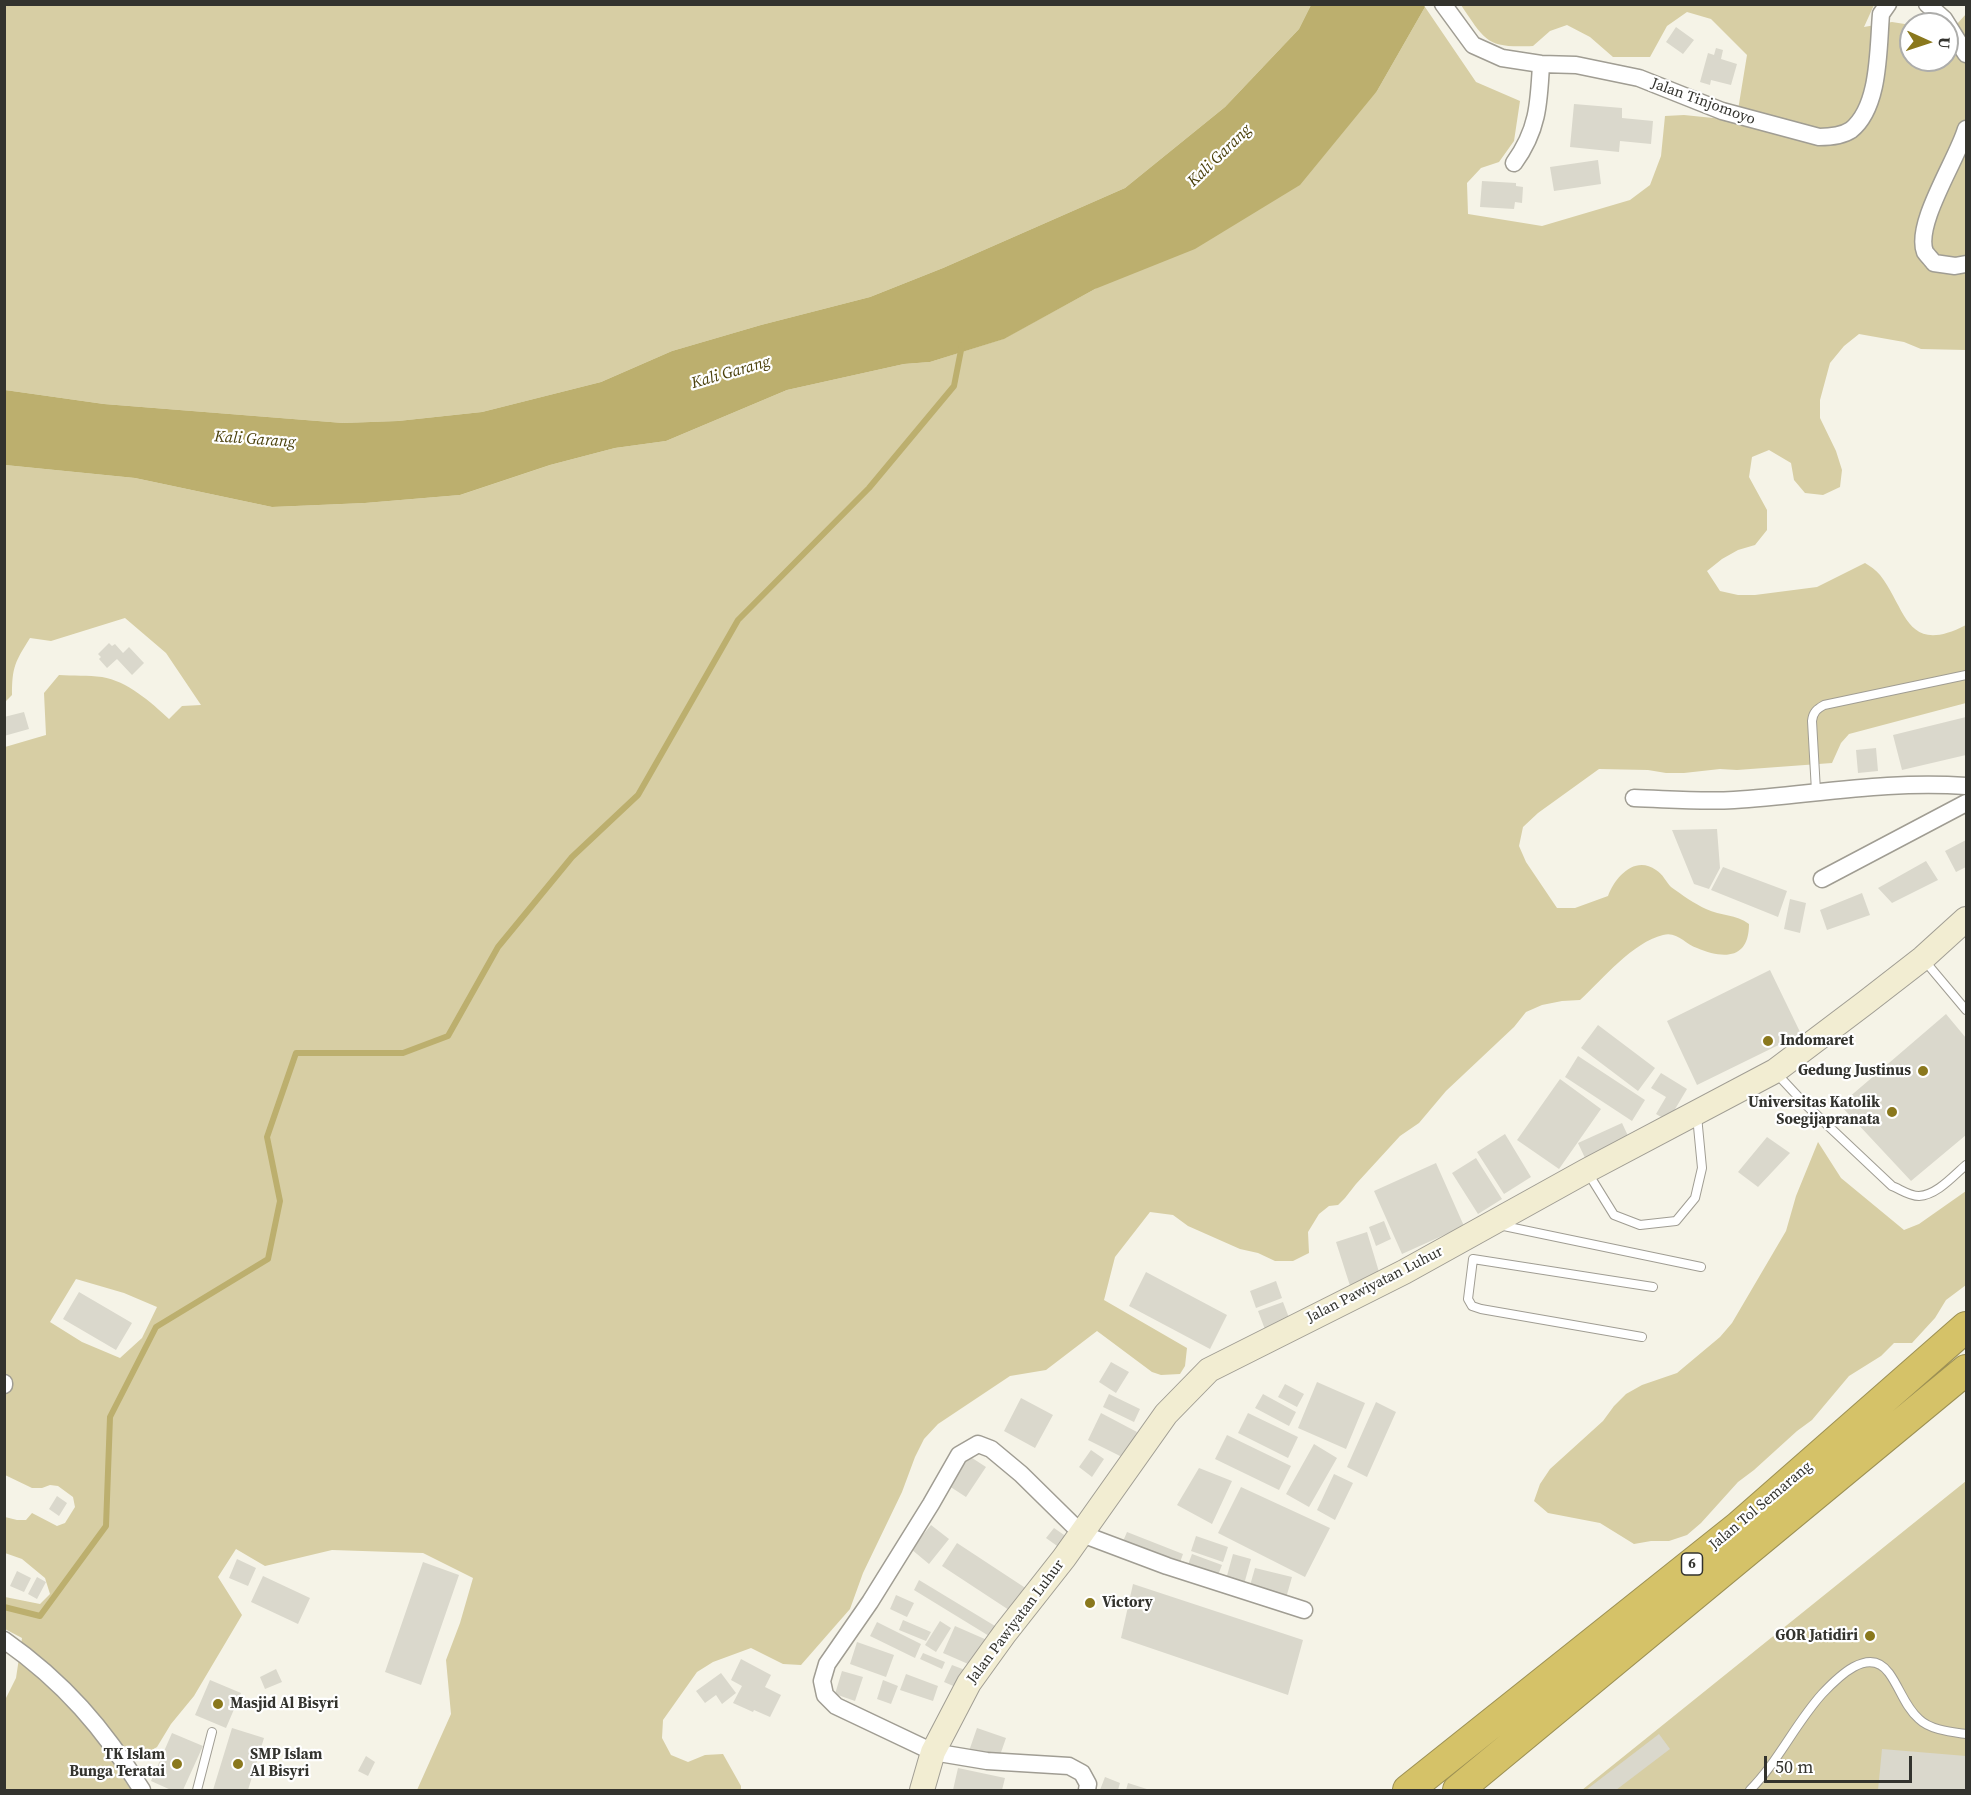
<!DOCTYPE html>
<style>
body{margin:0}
#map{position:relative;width:1971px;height:1795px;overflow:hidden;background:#f5f3e7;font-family:"Source Serif 4",serif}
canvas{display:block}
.frame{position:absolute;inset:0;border:6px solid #33332e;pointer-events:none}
.north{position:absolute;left:1899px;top:12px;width:60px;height:60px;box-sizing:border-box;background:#fff;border:2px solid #adadab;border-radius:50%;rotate:93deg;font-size:16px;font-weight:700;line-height:24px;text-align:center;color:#33332e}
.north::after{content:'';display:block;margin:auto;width:21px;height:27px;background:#8a781d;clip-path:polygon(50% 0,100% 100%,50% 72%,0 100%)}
.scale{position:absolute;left:1764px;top:1756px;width:148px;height:27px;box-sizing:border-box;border:3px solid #33332e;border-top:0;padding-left:8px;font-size:18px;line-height:21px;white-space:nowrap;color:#33332e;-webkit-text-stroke:4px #fff;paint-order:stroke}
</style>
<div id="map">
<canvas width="1971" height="1795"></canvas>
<div class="frame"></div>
<div class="north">U</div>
<div class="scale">50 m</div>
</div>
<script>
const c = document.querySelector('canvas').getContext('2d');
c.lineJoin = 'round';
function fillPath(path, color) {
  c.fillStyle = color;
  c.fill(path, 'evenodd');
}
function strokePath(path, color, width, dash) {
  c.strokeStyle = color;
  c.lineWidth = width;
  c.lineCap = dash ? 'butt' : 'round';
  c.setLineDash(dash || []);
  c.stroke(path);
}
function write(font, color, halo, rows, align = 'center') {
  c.font = font + ' "Source Serif 4",serif';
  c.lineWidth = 4.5;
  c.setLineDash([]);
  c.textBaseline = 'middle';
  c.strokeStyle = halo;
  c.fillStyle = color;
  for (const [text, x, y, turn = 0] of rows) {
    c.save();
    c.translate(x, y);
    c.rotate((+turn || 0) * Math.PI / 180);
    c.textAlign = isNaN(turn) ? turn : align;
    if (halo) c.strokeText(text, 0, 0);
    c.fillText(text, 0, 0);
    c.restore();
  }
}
fillPath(new Path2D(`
 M4,5H1311L1299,29L1225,107L1125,188L943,268L870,297L761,325L672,351L601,382L482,412L398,421L343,423L104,404L5,390Z
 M1461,5H1874L1864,27L1892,22L1911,25V60H1947V35L1966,14V350L1921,349L1904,342L1859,334L1844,346L1830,363L1820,400V418L1836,451L1842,470L1840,487L1823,495L1805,493L1794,480L1791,463L1769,450L1752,457L1749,477L1767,510V530L1755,545L1738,550L1722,559L1707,571L1720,591L1738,595H1755L1817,587L1865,563C1870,566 1876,570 1880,575C1907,610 1906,656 1966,625V703L1849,734L1841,743L1832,763L1737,770L1720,769L1684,773H1666L1648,770L1599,769L1538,813L1523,827L1519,846L1526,862L1557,908H1575L1608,896C1615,877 1635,855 1656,870C1663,874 1666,882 1671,887C1682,895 1695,904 1706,909C1721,916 1736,914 1749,924C1749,960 1723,959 1697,948C1685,944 1677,931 1663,935C1633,942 1603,979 1580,1000L1562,1001L1542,1005L1526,1012L1514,1027L1446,1091L1419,1123L1400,1136L1356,1184L1345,1198L1338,1205L1329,1206L1319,1214L1308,1232L1309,1253L1293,1261H1275L1258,1253L1240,1249L1188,1226L1173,1215L1150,1212L1115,1257L1104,1300L1187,1348L1185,1366L1180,1374L1161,1375L1152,1372L1097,1331L1046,1370L1010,1376L938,1424L924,1439L915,1457L902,1492L863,1573L850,1609L801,1665L783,1664L751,1648L713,1662L697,1672L663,1720L662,1738L671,1755L688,1762L705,1755L723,1754L741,1786V1790H417L451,1714L446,1660L460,1623L473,1578L423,1553L332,1550L265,1566L236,1549L218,1577L242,1615L194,1696L171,1724L157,1747L134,1761L125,1781L131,1790H5L4,1702L16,1678L22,1638L5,1629V1597L40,1604L50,1594L45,1578L22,1559L5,1553V1517L17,1520H26L32,1513L57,1526L65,1523L75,1507L73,1497L58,1486L50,1485L42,1488H32L5,1475V747L46,735L44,693L59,675C73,676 88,675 102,677C127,681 151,702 169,719L182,706L201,705L166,653L125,618L51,641L30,638C15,662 12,667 12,695L5,702V465L135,478L272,507L365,503L460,495L550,465L615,448L666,441L787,390L904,364L930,362L1003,339L1095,289L1377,91L1425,7L1476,82L1520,101L1514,141L1499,162L1481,168L1467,183L1468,214L1542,226L1630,200L1650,185L1661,156L1665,116L1684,115L1723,119L1738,110L1747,55L1711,19L1687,12L1667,26L1650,57H1613L1590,37L1567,25L1550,31L1533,46C1487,48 1486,42 1461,5ZM76,1279L124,1293L157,1307L142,1338L120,1358L82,1342L50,1322Z
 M1818,1142L1841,1178L1904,1230L1919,1224L1966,1191V1285L1946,1300L1935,1318L1912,1343H1894L1881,1356L1849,1376L1812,1420L1797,1431L1754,1470L1738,1482L1701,1523L1687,1535L1669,1541H1651L1634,1544L1600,1523L1548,1513L1534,1501L1540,1484L1550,1469L1603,1421L1614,1406L1626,1394L1642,1385L1677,1373L1720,1337L1732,1323L1786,1231L1796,1196Z
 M1966,1481V1790H1582Z`), '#d7cea4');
fillPath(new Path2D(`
 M1423,4L1425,7L1377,91L1300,185L1195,249L1095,289L1004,339L930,362L904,364L787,390L666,441L615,448L550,465L460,495L365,503L272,507L135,478L5,465V390L104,404L343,423L398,421L482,412L601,382L672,351L761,325L870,297L943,268L1125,188L1225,107L1299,29L1311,5Z`), '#bcaf6e');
strokePath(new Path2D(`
 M4,1607L40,1616L106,1526L110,1417L156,1327L268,1259L280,1201L267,1137L296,1053H403L448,1036L498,947L572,857L638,795L738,620L869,488L954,386L962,345`), '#bcaf6e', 6);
fillPath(new Path2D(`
 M1676,27L1694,40L1683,54L1666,42Z
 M1716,48L1723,50L1721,59L1737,64L1731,85L1711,80L1710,85L1700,82L1708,53L1714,55Z
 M1574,104L1622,108V118L1653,121L1651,144L1620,141L1619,152L1570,147Z
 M1598,160L1601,184L1554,191L1550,167Z
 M1482,181L1516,183V186L1523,187L1522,203L1515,202L1514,209L1480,207Z
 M109,643L112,646L115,644L123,653L129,647L144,663L132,675L117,659L107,668L99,659L101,657L98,654Z
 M24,712L29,729L4,736V717Z
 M1966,717V755L1902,770L1893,735Z
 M1876,748L1878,771L1858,773L1856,750Z
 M1717,829L1720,868L1709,889L1694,884L1672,830Z
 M1966,840V867L1956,872L1945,851Z
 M1926,861L1938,880L1892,903L1878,888Z
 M1723,867L1787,891L1778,917L1711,890Z
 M1862,893L1870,915L1827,930L1820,910Z
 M1790,899L1806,903L1800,933L1784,929Z
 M1770,970L1801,1034L1697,1085L1667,1021Z
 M1946,1014L1966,1038V1135L1911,1181L1840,1105Z
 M1598,1025L1655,1068L1638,1091L1581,1048Z
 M1578,1056L1645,1100L1632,1121L1565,1077Z
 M1661,1073L1687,1089L1668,1121L1656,1114L1666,1097L1651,1088Z
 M1560,1079L1601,1109L1559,1169L1517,1140Z
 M1622,1123L1629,1138L1585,1158L1578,1143Z
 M1505,1134L1531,1177L1504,1194L1477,1152Z
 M1767,1137L1790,1153L1758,1187L1738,1172Z
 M1476,1158L1502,1199L1478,1214L1452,1173Z
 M1436,1163L1464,1226L1402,1254L1374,1191Z
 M1384,1221L1391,1239L1376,1246L1369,1227Z
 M1367,1232L1382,1282L1352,1292L1336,1242Z
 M1146,1272L1227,1315L1210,1349L1129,1306Z
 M1276,1281L1282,1298L1256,1308L1250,1291Z
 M79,1292L132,1323L116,1350L63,1319Z
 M1283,1302L1291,1323L1266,1332L1258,1311Z
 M1111,1362L1129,1372L1116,1393L1099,1382Z
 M1317,1382L1365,1403L1346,1449L1298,1428Z
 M1285,1384L1304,1394L1297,1407L1278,1397Z
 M1109,1394L1140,1409L1134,1422L1103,1407Z
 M1263,1394L1296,1412L1289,1426L1255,1408Z
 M1021,1398L1053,1415L1035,1448L1004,1431Z
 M1376,1402L1396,1412L1367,1477L1347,1467Z
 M1101,1413L1137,1432L1124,1458L1088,1440Z
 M1248,1413L1298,1437L1288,1458L1238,1433Z
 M1227,1435L1291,1466L1279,1490L1215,1459Z
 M1314,1444L1337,1458L1309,1507L1286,1494Z
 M1091,1450L1104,1459L1092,1477L1079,1467Z
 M966,1454L986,1467L966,1497L946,1484Z
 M1199,1468L1232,1481L1212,1524L1177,1505Z
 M1334,1474L1353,1483L1335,1520L1317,1510Z
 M1241,1487L1330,1528L1305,1577L1218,1533Z
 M57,1496L67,1503L59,1516L49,1509Z
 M931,1525L949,1539L929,1564L911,1549Z
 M1054,1528L1067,1537L1060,1548L1046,1538Z
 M1127,1532L1183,1554L1178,1568L1121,1546Z
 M1196,1536L1228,1547L1223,1562L1191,1551Z
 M957,1543L1027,1589L1012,1612L942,1566Z
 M1192,1554L1222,1565L1216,1580L1186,1570Z
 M1233,1554L1251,1559L1243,1588L1225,1583Z
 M237,1559L256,1568L248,1586L229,1578Z
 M423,1562L459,1575L421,1685L385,1672Z
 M1255,1568L1292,1577L1286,1598L1249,1589Z
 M17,1571L31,1578L24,1592L10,1586Z
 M263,1576L310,1598L298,1624L251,1602Z
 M37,1577L46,1582L37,1599L28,1594Z
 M919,1580L1000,1629L994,1639L914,1590Z
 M1133,1584L1303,1640L1288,1695L1121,1638Z
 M896,1595L914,1603L907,1617L890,1609Z
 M903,1620L931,1632L926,1641L899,1630Z
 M940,1621L951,1628L936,1652L925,1645Z
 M877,1622L921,1644L915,1658L870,1636Z
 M955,1626L987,1640L975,1667L943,1653Z
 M857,1642L894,1655L886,1677L850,1664Z
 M923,1653L945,1662L942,1669L920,1659Z
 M741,1659L771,1675L765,1687L781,1695L770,1717L754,1710L753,1712L733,1703L742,1686L731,1680Z
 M952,1665L965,1670L958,1688L944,1682Z
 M276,1669L282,1682L265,1689L260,1677Z
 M842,1671L863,1677L855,1701L835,1694Z
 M721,1673L736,1693L722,1704L716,1695L705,1703L696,1691Z
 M906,1674L938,1686L933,1701L900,1690Z
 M210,1680L241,1693L226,1728L195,1715Z
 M883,1680L898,1686L891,1704L877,1699Z
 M232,1728L264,1738L248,1790H213Z
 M977,1728L1006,1738L998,1761L969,1751Z
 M172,1733L203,1746L183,1790H171L151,1781Z
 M1659,1734L1670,1749L1616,1790H1586Z
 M1882,1749L1966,1756V1790H1878Z
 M366,1756L375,1762L368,1776L358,1771Z
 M958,1768L1005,1778L1002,1790H953Z
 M1105,1777L1120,1783L1118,1790H1100Z
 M1128,1783L1150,1790H1126Z`), '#dad8cc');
const service = new Path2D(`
 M1816,791L1812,721C1813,712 1817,709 1824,705L1966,675
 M1924,960L1966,1010
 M1777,1074L1805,1104L1892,1186C1900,1189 1909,1196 1919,1196C1937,1195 1953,1176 1966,1165
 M1588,1173L1614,1215L1640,1225L1676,1221L1695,1198L1702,1168L1697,1116
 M1499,1225L1701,1267
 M1642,1337L1481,1309L1472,1306L1468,1299L1473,1259L1653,1287
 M197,1790L212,1732
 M1750,1790C1778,1762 1795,1724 1822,1694C1837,1678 1869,1645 1889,1673C1900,1688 1905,1707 1919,1719C1930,1730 1952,1732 1966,1734`);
const minor = new Path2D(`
 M1443,4L1473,45L1502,58L1541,64L1576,65L1639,78L1722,111L1819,137C1829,137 1842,136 1851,130C1880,107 1878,49 1881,14L1888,4
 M1927,4L1944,19L1966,54
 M1966,129C1958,158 1914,224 1925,252C1927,255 1932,260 1934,263L1955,266L1966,264
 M1514,163C1538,130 1539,103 1541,64
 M1634,798C1667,799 1701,802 1734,800C1812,795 1888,780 1966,786
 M1822,879L1966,803
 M4,1383V1385
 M4,1640C64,1682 104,1729 142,1790
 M1087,1790L1088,1784L1082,1773L1069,1766L987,1761L933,1752L836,1706L825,1695L822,1681L827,1664L870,1602L931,1504L959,1455L978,1444L991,1449L1021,1474L1082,1534L1167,1566L1304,1610`);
const secondary = new Path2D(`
 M922,1790L933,1752L969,1683L1005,1633L1064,1558L1166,1414L1209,1370L1404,1272L1586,1171L1775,1071L1865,1003L1923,958L1966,919`);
const motorway = new Path2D(`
 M1408,1790L1738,1527L1966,1327
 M1458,1790L1966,1370`);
strokePath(service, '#a09d93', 10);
strokePath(minor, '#a09d93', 19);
strokePath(secondary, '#a09d93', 26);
strokePath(motorway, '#9c9054', 32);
strokePath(service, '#fff', 8);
strokePath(minor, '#fff', 16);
strokePath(secondary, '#f2edd2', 24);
strokePath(motorway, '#d5c268', 30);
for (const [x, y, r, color] of [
 [1768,1041,6,"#8a781d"],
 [1923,1071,6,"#8a781d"],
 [1892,1112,6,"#8a781d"],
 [1090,1603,6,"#8a781d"],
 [1870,1636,6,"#8a781d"],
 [218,1704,6,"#8a781d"],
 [177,1764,6,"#8a781d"],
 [238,1764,6,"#8a781d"]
]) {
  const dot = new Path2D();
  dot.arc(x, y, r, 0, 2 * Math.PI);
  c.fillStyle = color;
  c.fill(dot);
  strokePath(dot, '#fff', 2);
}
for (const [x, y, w] of [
 [1692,1564,21]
]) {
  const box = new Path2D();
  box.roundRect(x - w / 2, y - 11, w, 22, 4.5);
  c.fillStyle = '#fff';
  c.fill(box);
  strokePath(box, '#33332e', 1.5);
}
write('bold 14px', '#33332e', null, [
 ["6",1692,1564]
]);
write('15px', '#33332e', '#fff', [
 ["Jalan Tinjomoyo",1703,102,20],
 ["Jalan Pawiyatan Luhur",1375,1285,-27],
 ["Jalan Tol Semarang",1761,1506,-40],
 ["Jalan Pawiyatan Luhur",1016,1622,-53]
]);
write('bold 15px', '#33332e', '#fff', [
 ["Indomaret",1780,1041],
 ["Gedung Justinus",1911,1071,"right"],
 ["Universitas Katolik",1880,1103,"right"],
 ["Soegijapranata",1880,1120,"right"],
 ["Victory",1102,1603],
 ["GOR Jatidiri",1858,1636,"right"],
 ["Masjid Al Bisyri",230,1704],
 ["TK Islam",165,1755,"right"],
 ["Bunga Teratai",165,1772,"right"],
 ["SMP Islam",250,1755],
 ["Al Bisyri",250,1772]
], 'left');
write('italic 16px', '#4b410c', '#fff', [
 ["Kali Garang",1220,156,-44],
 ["Kali Garang",731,373,-16],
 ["Kali Garang",255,440,4]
]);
</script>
